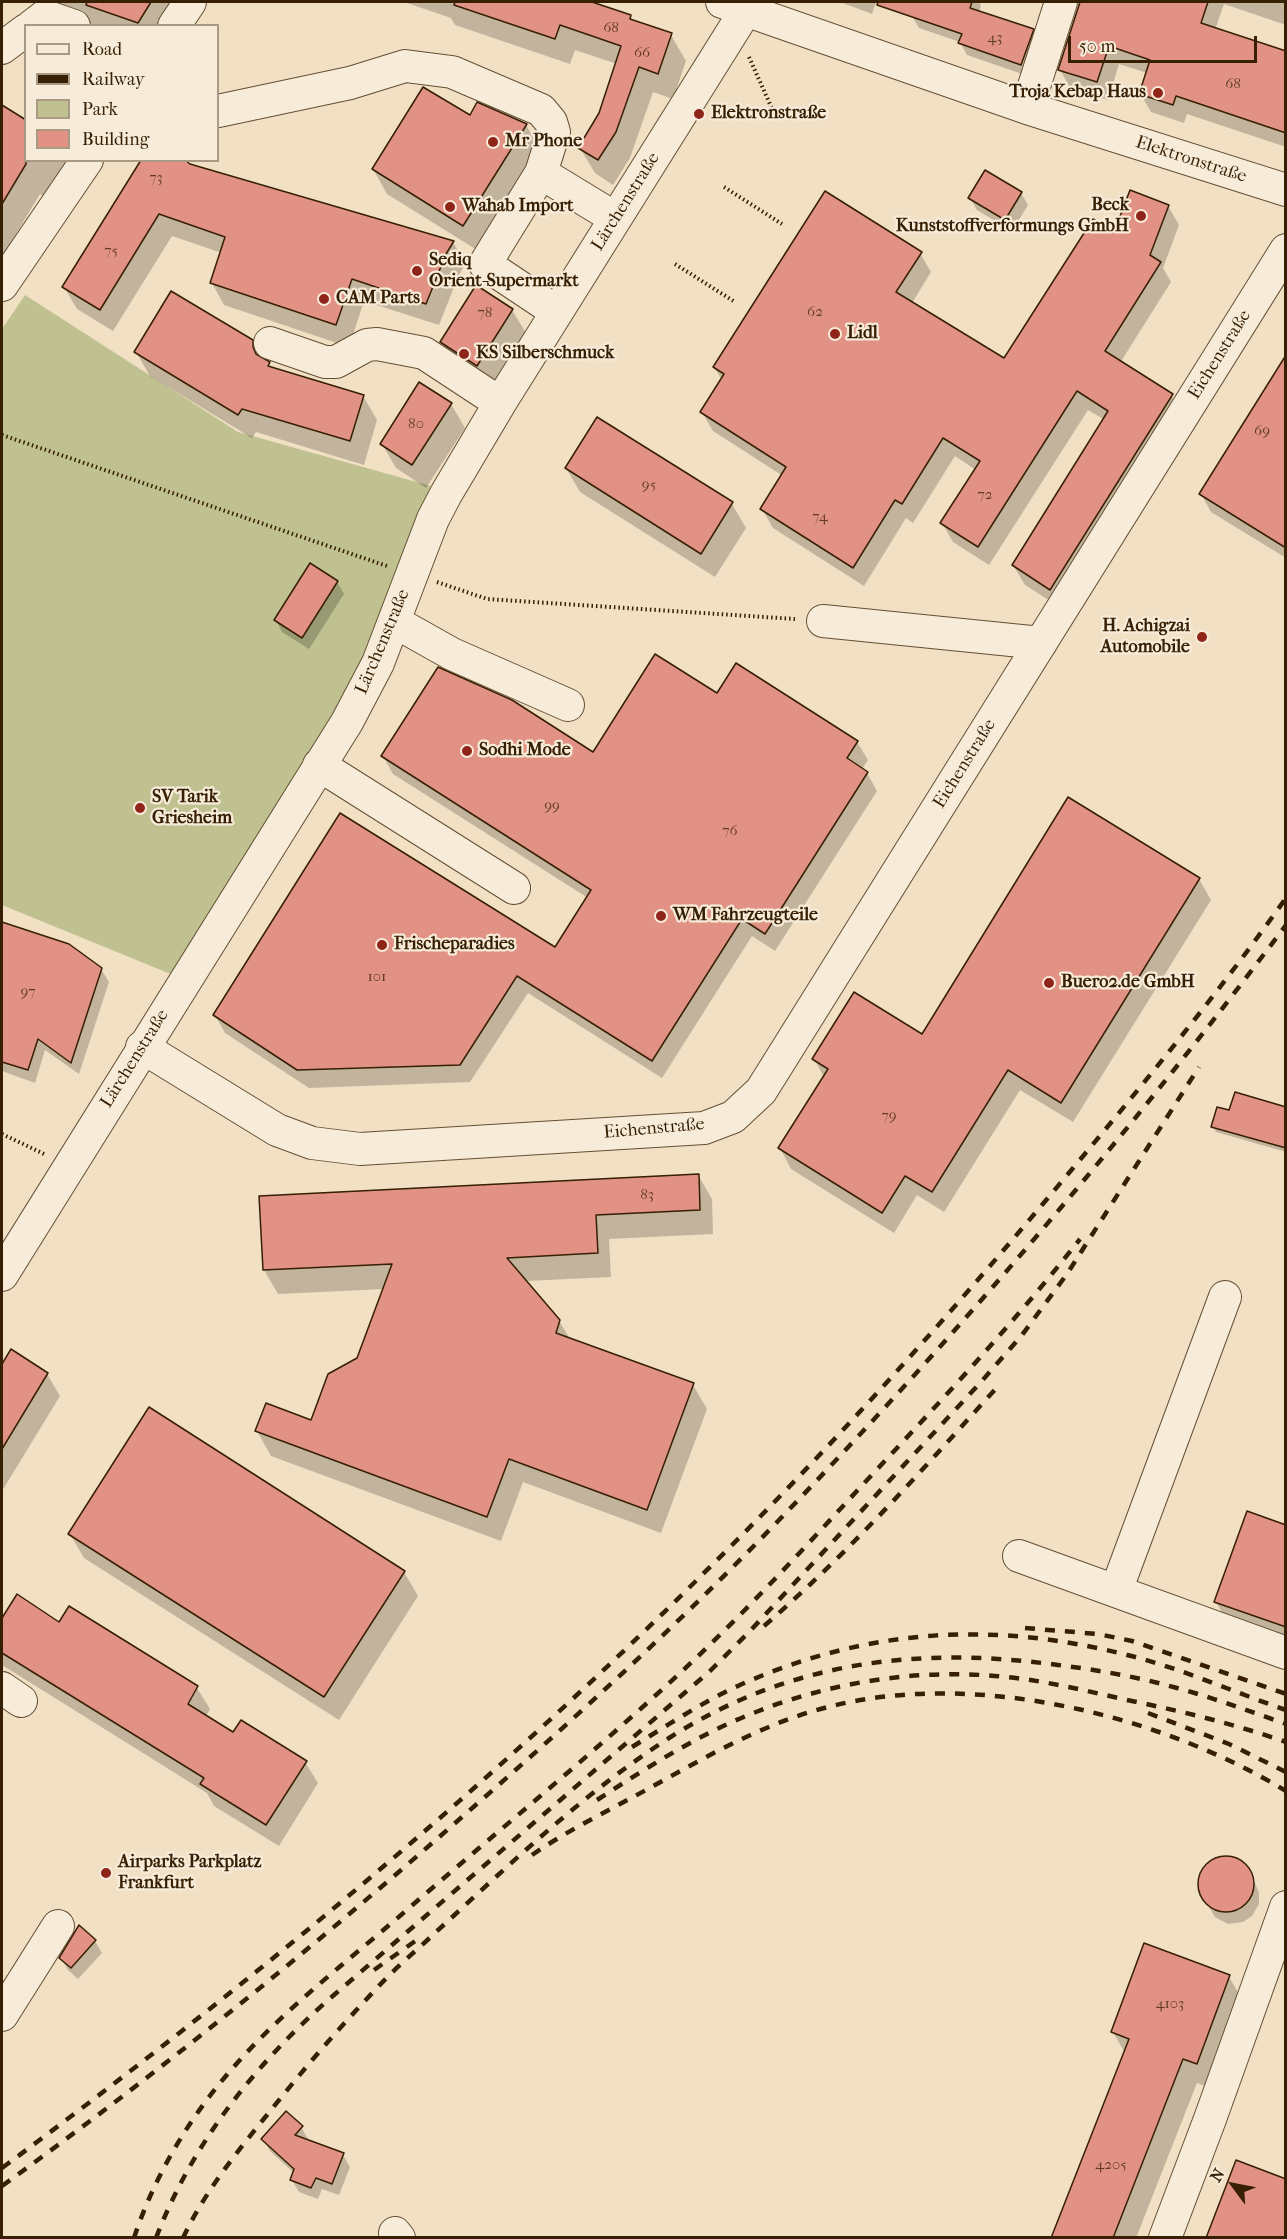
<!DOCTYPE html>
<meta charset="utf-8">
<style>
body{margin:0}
#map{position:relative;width:1287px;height:2239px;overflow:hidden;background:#f2e0c4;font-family:"IM FELL French Canon",serif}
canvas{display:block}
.frame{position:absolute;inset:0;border:3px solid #361f02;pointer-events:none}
.legend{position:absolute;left:24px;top:24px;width:195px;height:138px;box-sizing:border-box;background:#f7ebd9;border:2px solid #aa9983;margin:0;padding:8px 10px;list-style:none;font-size:18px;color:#361f02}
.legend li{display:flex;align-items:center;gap:12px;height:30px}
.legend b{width:30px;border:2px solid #aa9983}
.north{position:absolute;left:1203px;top:2155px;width:60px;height:60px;-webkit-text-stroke:4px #f7ebd9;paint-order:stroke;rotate:302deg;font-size:16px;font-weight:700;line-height:24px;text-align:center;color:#361f02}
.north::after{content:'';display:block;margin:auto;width:21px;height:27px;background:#361f02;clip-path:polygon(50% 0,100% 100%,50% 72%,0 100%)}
.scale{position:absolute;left:1068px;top:36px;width:189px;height:27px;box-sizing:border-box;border:3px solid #361f02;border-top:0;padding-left:8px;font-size:18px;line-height:21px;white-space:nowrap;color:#361f02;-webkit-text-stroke:4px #f7ebd9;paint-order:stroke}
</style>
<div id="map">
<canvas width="1287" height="2239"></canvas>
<div class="frame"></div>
<ul class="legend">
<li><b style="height:8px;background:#f7ebd9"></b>Road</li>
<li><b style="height:8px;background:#361f02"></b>Railway</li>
<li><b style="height:16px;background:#bfc191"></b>Park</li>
<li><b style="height:16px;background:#e19284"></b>Building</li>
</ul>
<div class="north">N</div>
<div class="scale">50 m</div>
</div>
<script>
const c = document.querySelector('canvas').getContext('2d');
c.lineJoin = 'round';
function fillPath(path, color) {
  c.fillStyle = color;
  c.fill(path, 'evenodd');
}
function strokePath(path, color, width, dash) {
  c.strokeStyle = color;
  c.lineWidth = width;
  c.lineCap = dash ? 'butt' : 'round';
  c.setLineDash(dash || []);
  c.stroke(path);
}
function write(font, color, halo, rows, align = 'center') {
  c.font = font + ' "IM FELL French Canon",serif';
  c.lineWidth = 4.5;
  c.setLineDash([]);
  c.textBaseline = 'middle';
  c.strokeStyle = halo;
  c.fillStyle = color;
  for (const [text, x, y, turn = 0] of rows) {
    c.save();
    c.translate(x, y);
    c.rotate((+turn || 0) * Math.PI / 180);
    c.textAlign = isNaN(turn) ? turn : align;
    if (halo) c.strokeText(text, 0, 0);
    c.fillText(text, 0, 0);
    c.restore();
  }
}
fillPath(new Path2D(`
 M25,295L238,432L431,486L341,711L173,975L2,905V329Z`), '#bfc191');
fillPath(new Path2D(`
 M42,2H168L170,4L157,26H87Z
 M404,2H576L603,11L630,16L633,22L671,35L686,61L673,99L653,92L630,158L613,185L595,173L580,148L601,114L617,64L575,50L570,64L455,25L451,18Z
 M840,2H876L872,14Z
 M917,2H979L981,6L979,12L1032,30L1039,42L1028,76L967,55L960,42L919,28L912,16Z
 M1081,2H1286V25L1224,4L1215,30L1286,53V147L1187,114L1184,123L1151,112L1140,93L1147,73L1119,64L1108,100L1071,89L1060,70Z
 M2,107L26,121V160H72L58,205L40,194L7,249L12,258L2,275Z
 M470,117L526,125L540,149L477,250L387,194L373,169Z
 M189,165L453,242L465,264L458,277L439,325L364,301L349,347L224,305L212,283L222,253L172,236L113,331L77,309L64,287Z
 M1021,193L1028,205L1012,231L977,210L970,198Z
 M1168,206L1179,225L1163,268L1171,282L1120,363L1171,395L1182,414L1061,608L1025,585L1013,565L1105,420L1088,410L989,565L953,542L942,523L976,470L955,456L913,523L906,518L864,586L773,528L762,509L783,476L713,431L702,412L722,380L714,367L920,253L931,272L912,303L1005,360L1115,234Z
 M512,310L526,333L491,389L455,365L442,342Z
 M252,341L262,359L269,363L272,369L363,396L377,420L364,465L256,432L252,438L150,376L136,352Z
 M1286,371V558L1211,512L1201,494Z
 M451,404L465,428L426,488L396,468L382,444Z
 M597,419L732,504L746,528L715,577L580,492L566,468Z
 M337,582L344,594L309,649L282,632L276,620Z
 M857,742L868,760L862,769L867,773L877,791L775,951L752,936L662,1078L528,993L470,1082L309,1088L225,1033L215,1015L556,949L588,898L393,774L383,756L594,754Z
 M1199,879L1211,900L1073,1122L1020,1090L944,1212L917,1195L894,1233L791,1169L780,1148L824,1077L814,1059L922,1036Z
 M2,923L70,946L101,969L109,982L79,1074L45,1050L35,1083L2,1071Z
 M1286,1109V1152L1216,1132L1213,1126L1230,1112Z
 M698,1175L712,1199L713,1234L609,1239L611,1277L526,1281L559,1321L570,1339L693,1385L707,1409L661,1533L523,1482L501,1541L271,1456L257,1431L312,1422L358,1359L384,1289L278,1294L264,1270L261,1198Z
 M11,1351L47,1374L60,1396L2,1491V1367Z
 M1286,1527V1646L1230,1626L1216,1602Z
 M70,1534L404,1572L418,1596L339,1720L84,1558Z
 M17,1597L59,1624L197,1688L210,1709L206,1716L234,1734L305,1762L318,1783L279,1846L214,1806L207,1793L2,1665V1621Z
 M1221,1859H1232L1242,1864L1256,1885L1259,1893V1904L1252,1916L1243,1922L1228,1924L1215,1917L1203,1897L1200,1887L1201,1876L1209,1864Z
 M79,1927L95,1941L102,1953L78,1979L68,1970L61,1958Z
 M1229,1977L1243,2001L1211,2088L1197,2083L1136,2238H1053L1125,2053L1113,2032Z
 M301,2127L308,2139L307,2141L343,2155L350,2167L339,2195L322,2189L318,2199L299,2192L292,2180L294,2173L270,2151L263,2139Z`), '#0003');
const building = new Path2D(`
 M87,2H151L138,23L86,5Z
 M455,2H592L631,15L630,19L672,33L658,74L639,67L616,132L598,160L578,148L599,113L621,46L560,25L555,39L454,5Z
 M878,2H972L970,8L1034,29L1021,65L958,43L962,34L877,5Z
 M1080,2H1208L1201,23L1286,51V133L1176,96L1173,105L1139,94L1150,60L1109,46L1097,82L1058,70Z
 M423,87L470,115L477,102L527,124L463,226L372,169Z
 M2,105L26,120V164L2,204Z
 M141,160H185L190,164L454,241L446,254L426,304L352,279L336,325L210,283L225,237L159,214L100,310L62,287Z
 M985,170L1022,192L1005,220L968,198Z
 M1130,190L1169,205L1150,255L1161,262L1105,351L1173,394L1050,590L1012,565L1108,411L1077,391L978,547L940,523L980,461L943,438L902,504L895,500L853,568L760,509L786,467L700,412L724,374L713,367L825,191L922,252L896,292L1004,358L1093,219L1114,232Z
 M476,285L513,309L477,366L440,342Z
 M171,291L253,340V347L256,354L270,362L268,366L364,395L350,441L242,409L238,415L134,352Z
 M1286,355V548L1199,494Z
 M419,382L452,403L412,465L380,444Z
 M597,417L733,502L701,554L565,468Z
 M310,563L338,581L302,638L274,620Z
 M655,654L717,693L736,663L858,741L847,758L868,772L765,934L742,919L652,1061L517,976L460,1065L297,1070L213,1015L340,813L555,947L591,890L381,756L438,667L512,700L593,752Z
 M1068,797L1200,878L1061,1103L1008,1070L932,1192L905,1176L882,1213L778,1148L828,1069L812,1059L854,992L922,1034Z
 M2,922L69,944L102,968L71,1063L38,1039L28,1070L2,1062Z
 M1235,1092L1286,1107V1148L1211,1127L1217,1107L1229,1110Z
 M699,1174L700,1210L596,1215L598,1253L507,1258L560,1320L556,1333L694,1383L647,1510L509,1459L487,1517L255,1431L266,1403L311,1420L328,1374L357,1358L392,1264L263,1270L259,1196Z
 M11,1349L48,1373L2,1449V1364Z
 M149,1407L405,1571L324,1697L68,1534Z
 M1247,1511L1286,1525V1627L1214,1602Z
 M17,1594L59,1622L69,1606L198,1686L188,1704L233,1732L241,1720L307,1761L266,1825L200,1784L204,1778L2,1653V1618Z
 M1198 1884a28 28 0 1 1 56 0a28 28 0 1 1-56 0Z
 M79,1925L96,1940L71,1968L59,1958Z
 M1144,1943L1230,1975L1197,2064L1183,2059L1113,2238H1051L1129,2039L1111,2032Z
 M286,2111L303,2126L295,2135L344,2153L332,2184L316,2178L311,2188L290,2180L294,2169L261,2139Z
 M1236,2160L1286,2179V2238H1206Z`);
fillPath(building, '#e19284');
strokePath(building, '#361f02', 1.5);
const minor = new Path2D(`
 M722,2L1027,108L1286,190
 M32,26L45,16L74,26
 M174,26L190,2
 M2,48L26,30
 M1027,108L1061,2
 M218,111L350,83L405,66L452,72L541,110L551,122L554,132L541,173L615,218
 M541,173L485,264L557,312
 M2,285L87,160
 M270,343L325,362H336L367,345L377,344L424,353L500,403
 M823,621L1041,643
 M395,622L452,654L568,705
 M319,765L514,888
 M142,1047L277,1130L312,1143L360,1149L704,1128L733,1117L761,1091L1286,250
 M2,1275L347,722L378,663L433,519L446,494L500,403L751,2
 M1019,1556L1286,1653
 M1116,1591L1225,1297
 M2,1688L21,1701
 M2,2015L58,1926
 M395,2233L399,2238
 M1165,2238L1210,2119L1286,1907`);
strokePath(minor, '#654f32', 34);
strokePath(new Path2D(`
 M749,57L773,111
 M724,187L782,224
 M675,264L735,302
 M2,435L387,566
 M437,582L487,599L795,619
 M2,1134L44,1154`), '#361f02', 4, [1.5, 3]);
strokePath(minor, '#f7ebd9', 32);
strokePath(new Path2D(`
 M764,1626C850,1552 924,1468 1000,1384
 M1025,1628L1098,1634L1132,1641L1286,1694
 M1148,1713L1229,1744L1286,1772
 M632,1747C668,1725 704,1701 742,1684C869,1628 994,1621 1127,1655C1181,1668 1233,1692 1286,1710
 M597,1800C648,1767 699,1734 756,1712C835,1681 922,1668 1006,1677C1047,1681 1087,1691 1127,1700C1181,1711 1234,1724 1286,1742
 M532,1855C568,1830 608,1811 646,1790C706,1757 765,1722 832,1706C976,1670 1161,1715 1286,1791
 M374,1970L421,1937
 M2,2168C253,1982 495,1782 716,1561C830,1448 938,1328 1042,1205C1126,1105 1210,1005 1286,898
 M2,2186C161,2071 314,1947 462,1817C571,1722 679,1624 780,1519C960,1332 1130,1133 1286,925
 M134,2238C154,2177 189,2118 231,2070C281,2012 343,1965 401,1915C493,1835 589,1757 679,1674C746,1612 807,1545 868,1479C941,1401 1014,1323 1080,1239
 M156,2238C192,2144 253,2067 327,2001L710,1671L750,1631L981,1382L1022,1335L1067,1274L1199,1067
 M183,2238C204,2193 236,2153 267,2115C302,2071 338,2029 377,1988C395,1968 416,1951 436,1932C509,1865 585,1792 669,1738C790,1661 918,1646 1058,1665C1098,1670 1138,1677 1177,1688C1214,1698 1249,1711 1286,1724`), '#361f02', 4.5, [10, 10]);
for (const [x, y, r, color] of [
 [1158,93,6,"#8f2418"],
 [699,114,6,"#8f2418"],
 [493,142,6,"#8f2418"],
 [450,207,6,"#8f2418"],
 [1141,216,6,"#8f2418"],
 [417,271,6,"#8f2418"],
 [324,299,6,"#8f2418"],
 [835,334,6,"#8f2418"],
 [464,354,6,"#8f2418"],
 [1202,637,6,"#8f2418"],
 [467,751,6,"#8f2418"],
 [140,808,6,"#8f2418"],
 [661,916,6,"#8f2418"],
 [382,945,6,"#8f2418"],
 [1049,983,6,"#8f2418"],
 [106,1873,6,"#8f2418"]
]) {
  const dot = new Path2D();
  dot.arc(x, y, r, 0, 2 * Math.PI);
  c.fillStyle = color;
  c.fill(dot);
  strokePath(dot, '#f7ebd9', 2);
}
write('15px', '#613c22', null, [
 ["68",611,28],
 ["43",995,38],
 ["66",642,53],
 ["68",1233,84],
 ["73",156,178],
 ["75",111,251],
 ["62",815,312],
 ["78",485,313],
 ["80",416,424],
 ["69",1262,431],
 ["95",649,485],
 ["72",985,495],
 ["74",820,517],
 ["99",552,806],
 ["76",730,831],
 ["101",377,977],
 ["97",28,992],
 ["79",889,1116],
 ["83",647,1195],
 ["4103",1170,2004],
 ["4205",1111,2165]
]);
write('bold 18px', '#361f02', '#f7ebd9', [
 ["Troja Kebap Haus",1146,93,"right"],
 ["Elektronstraße",711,114],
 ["Mr Phone",505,142],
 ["Beck",1129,206,"right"],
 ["Kunststoffverformungs GmbH",1129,227,"right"],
 ["Wahab Import",462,207],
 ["Sediq",429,261],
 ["Orient-Supermarkt",429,282],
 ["CAM Parts",336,299],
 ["Lidl",847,334],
 ["KS Silberschmuck",476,354],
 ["H. Achigzai",1190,627,"right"],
 ["Automobile",1190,648,"right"],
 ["Sodhi Mode",479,751],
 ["SV Tarik",152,798],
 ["Griesheim",152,819],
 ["WM Fahrzeugteile",673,916],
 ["Frischeparadies",394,945],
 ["Buero2.de GmbH",1061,983],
 ["Airparks Parkplatz",118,1863],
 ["Frankfurt",118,1884]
], 'left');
write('18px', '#361f02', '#f7ebd9', [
 ["Elektronstraße",1191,160,18],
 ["Lärchenstraße",626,202,-58],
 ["Eichenstraße",1220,355,-58],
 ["Lärchenstraße",383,642,-67],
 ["Eichenstraße",965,764,-58],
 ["Lärchenstraße",135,1059,-58],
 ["Eichenstraße",654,1129,-5]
]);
</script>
